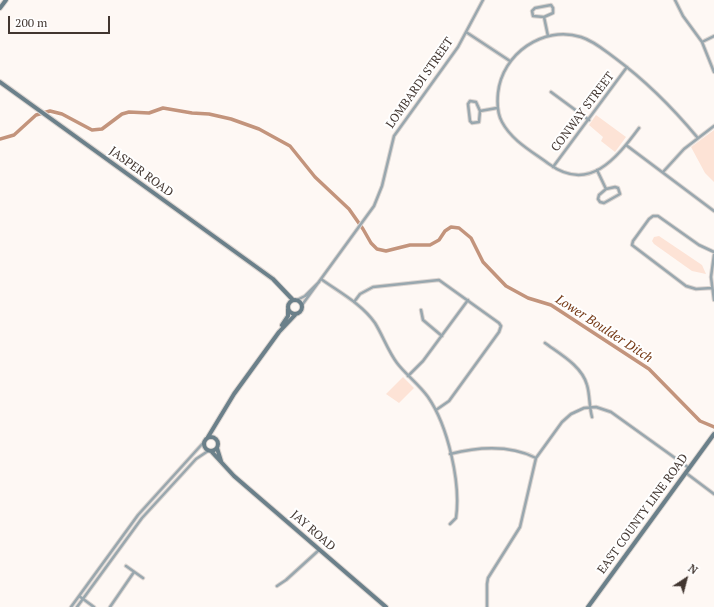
<!DOCTYPE html>
<style>
body{margin:0}
#map{position:relative;width:714px;height:607px;overflow:hidden;background:#fef8f4;font-family:"PT Serif",serif}
canvas{display:block}
.north{position:absolute;left:666px;top:559px;width:40px;height:40px;-webkit-text-stroke:3px #fff;paint-order:stroke;rotate:36deg;font-size:11px;font-weight:700;line-height:16px;text-align:center;color:#423630}
.north::after{content:'';display:block;margin:auto;width:14px;height:18px;background:#423630;clip-path:polygon(50% 0,100% 100%,50% 72%,0 100%)}
.scale{position:absolute;left:8px;top:16px;width:102px;height:18px;box-sizing:border-box;border:2px solid #423630;border-top:0;padding-left:5px;font-size:12px;line-height:14px;white-space:nowrap;color:#423630;-webkit-text-stroke:3px #fff;paint-order:stroke}
</style>
<div id="map">
<canvas width="714" height="607"></canvas>
<div class="north">N</div>
<div class="scale">200 m</div>
</div>
<script>
const c = document.querySelector('canvas').getContext('2d');
c.lineJoin = 'round';
function fillPath(path, color) {
  c.fillStyle = color;
  c.fill(path, 'evenodd');
}
function strokePath(path, color, width, dash) {
  c.strokeStyle = color;
  c.lineWidth = width;
  c.lineCap = dash ? 'butt' : 'round';
  c.setLineDash(dash || []);
  c.stroke(path);
}
function write(font, color, halo, rows, align = 'center') {
  c.font = font + ' "PT Serif",serif';
  c.lineWidth = 4;
  c.setLineDash([]);
  c.textBaseline = 'middle';
  c.strokeStyle = halo;
  c.fillStyle = color;
  for (const [text, x, y, turn = 0] of rows) {
    c.save();
    c.translate(x, y);
    c.rotate((+turn || 0) * Math.PI / 180);
    c.textAlign = isNaN(turn) ? turn : align;
    if (halo) c.strokeText(text, 0, 0);
    c.fillText(text, 0, 0);
    c.restore();
  }
}
fillPath(new Path2D(`
 M596,115L626,137L615,152L601,141L603,137L589,125Z
 M714,130V182L705,173L691,147Z
 M659,236L702,265L706,274L692,271L654,244L652,241L654,237Z
 M403,377L414,388L399,403L386,394Z`), '#fde3d6');
strokePath(new Path2D(`
 M0,139L14,135L36,115L50,111L62,114L92,130L102,129L122,114L129,112L149,113L163,108L192,113L209,114L231,119L259,129L290,146L315,177L349,209L363,229L371,243L377,249L386,251L410,245H430L439,240L445,231L451,227L459,228L471,238L483,262L506,286L528,298L551,305L649,369L700,421L714,427`), '#c3947c', 3.5);
const street = new Path2D(`
 M675,0L683,16L702,42L714,72
 M544,17L533,16L532,11L535,8L551,5L553,8V13L544,17L548,36
 M466,32L510,61
 M702,42L714,36
 M551,92L589,120
 M480,111L479,122L472,123L470,121L468,104L470,101L476,102L480,111L497,108
 M639,128C616,159 589,193 549,164C533,152 512,141 502,122C497,113 497,103 498,93C502,54 543,25 581,37C594,41 604,50 615,58C646,81 672,107 697,137
 M626,145L714,211
 M553,167L627,67
 M597,170L606,189L599,195L598,199L600,202L604,203L620,194L618,188L615,187L606,189
 M663,172L684,149L714,126
 M714,255L711,277L714,300
 M321,279C339,292 362,304 375,323C383,336 388,351 397,363C406,375 419,384 428,397C448,426 461,483 456,518L450,524
 M712,288L696,289L686,286L632,245L633,241L649,219L653,216H658L699,245L714,252
 M297,300L305,296L319,282
 M354,302L360,294L373,287L439,280L499,323L501,326L499,332L449,401L436,410
 M302,305L374,206L382,186L394,136L458,47L483,0
 M421,310L423,320L442,336
 M545,343C560,354 582,366 587,385C590,395 589,406 592,417
 M408,376L423,361L468,300
 M450,454C478,447 510,445 536,458
 M686,473L714,494
 M126,566L143,578
 M277,586L286,580L319,550
 M79,596L94,607
 M71,607L138,515L204,442
 M77,607L142,518L196,459L208,451
 M110,607L134,572
 M487,607V584L488,578L520,527L536,458L562,422L571,414L584,408L596,407L611,412L689,468`);
const secondary = new Path2D(`
 M0,8L6,0
 M0,82L273,279L293,300
 M288 307a7 7 0 1 1 14 0a7 7 0 1 1-14 0Z
 M282,325L288,316V309
 M204 444a7 7 0 1 1 14 0a7 7 0 1 1-14 0Z
 M208,437L234,394L279,332L296,314
 M217,448L221,461
 M211,451L234,476L386,607
 M588,607L714,434`);
strokePath(street, '#dcd5d1', 4.5);
strokePath(secondary, '#dcd5d1', 6);
strokePath(street, '#99a7ae', 2.5);
strokePath(secondary, '#6b808a', 4);
write('12px', '#423630', '#fff', [
 ["LOMBARDI STREET",420,83,-55],
 ["CONWAY STREET",583,112,-53],
 ["JASPER ROAD",141,172,36],
 ["EAST COUNTY LINE ROAD",643,514,-54],
 ["JAY ROAD",313,531,41]
]);
write('italic 13px', '#753915', '#fff', [
 ["Lower Boulder Ditch",604,329,33]
]);
</script>
